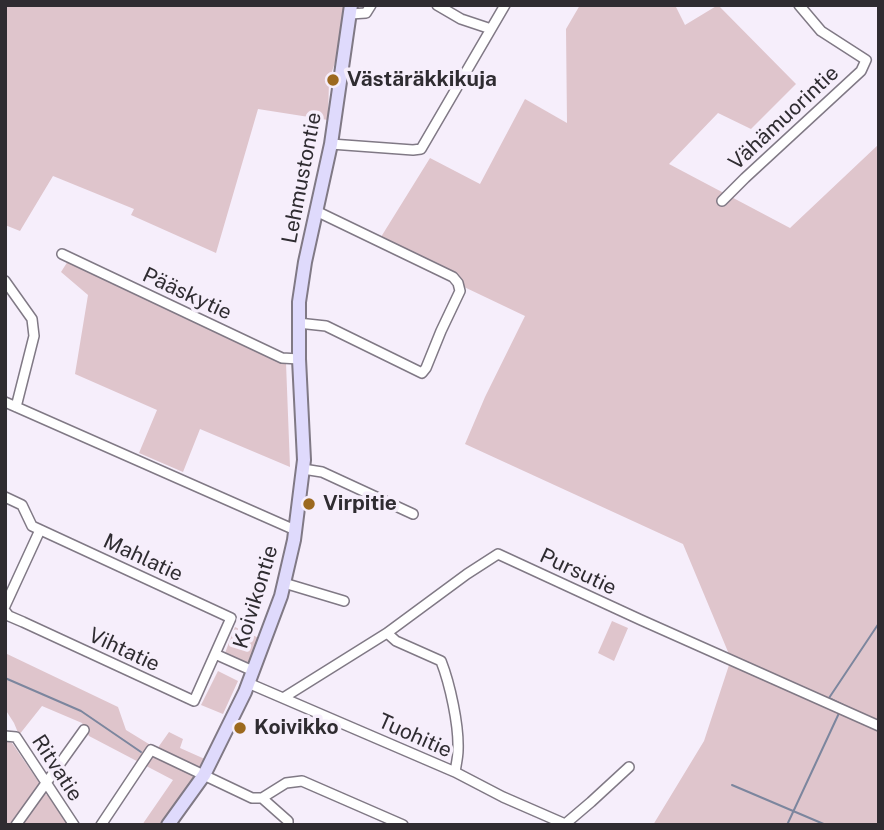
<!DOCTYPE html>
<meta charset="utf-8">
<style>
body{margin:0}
#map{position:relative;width:884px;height:830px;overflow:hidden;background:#f6eefb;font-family:"Public Sans",sans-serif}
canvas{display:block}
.frame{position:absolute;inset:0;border:7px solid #2f2c31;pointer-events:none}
</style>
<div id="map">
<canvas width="884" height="830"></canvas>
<div class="frame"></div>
</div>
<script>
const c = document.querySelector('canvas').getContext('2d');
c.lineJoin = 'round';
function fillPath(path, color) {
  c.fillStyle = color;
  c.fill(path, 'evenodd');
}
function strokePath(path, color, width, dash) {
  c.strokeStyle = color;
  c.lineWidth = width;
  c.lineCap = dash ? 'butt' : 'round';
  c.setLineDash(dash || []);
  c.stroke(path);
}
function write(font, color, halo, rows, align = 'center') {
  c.font = font + ' "Public Sans",sans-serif';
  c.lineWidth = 7;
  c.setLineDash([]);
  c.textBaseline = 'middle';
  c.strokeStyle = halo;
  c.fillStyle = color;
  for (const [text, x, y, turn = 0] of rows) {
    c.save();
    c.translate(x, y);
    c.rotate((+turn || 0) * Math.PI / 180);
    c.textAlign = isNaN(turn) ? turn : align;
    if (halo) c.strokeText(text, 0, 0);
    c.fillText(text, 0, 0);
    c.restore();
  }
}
fillPath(new Path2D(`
 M5,5H345L340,48L329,80L328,120L258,109L216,253L131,215L134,209L53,176L20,231L5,225Z
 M580,5H675L685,25L718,5L796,84L751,129L718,113L669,164L790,228L879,144V825H653L704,741L731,659L683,544L465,444L485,397L525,316L376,245L430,158L480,184L525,99L567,123L566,29Z
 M68,261L286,363L290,467L200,429L183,472L139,453L157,410L75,374L88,295L61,272Z
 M612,621L628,628L614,661L598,653Z
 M235,627L261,639L250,665L225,653Z
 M5,653L118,707L126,730L157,749L169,732L183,739L180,748L207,760L163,825H142L173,780L89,736L82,723L42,706L19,735L14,723L5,709Z
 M218,671L238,681L223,714L201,705Z
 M5,741L12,743L40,784L9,825H6Z
 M44,793L49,796L69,825H20Z`), '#dfc5cc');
strokePath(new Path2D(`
 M5,678L81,711L141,752
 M843,706V705L829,698L879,623
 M732,785L826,825
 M787,825L840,711`), '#7c869e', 2);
const street = new Path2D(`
 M437,5L461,19L491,29
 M350,14L366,13L371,5
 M331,144L413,150L421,149L505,5
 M722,201L745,178L861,71L866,60L821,31L799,5
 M62,254L282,358L299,359
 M5,281L32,319L34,336L16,407
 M298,323L326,326L422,373L426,368L441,331L460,291L458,283L453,277L316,211
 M5,402L295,530
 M303,469L322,472L413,514
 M5,497L22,505L32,526L231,618L194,701L23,622L9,616L5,611
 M284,583L344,601
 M5,606L40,530
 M387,633L396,641L441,661C450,684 459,725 458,750C458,757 456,765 455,772
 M215,654L253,671
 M248,683L455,772L503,797L565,824
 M283,698L387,633L467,574L498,554L641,620L879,726
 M5,736L16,737L74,825
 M262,798L288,821V825
 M16,825L84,730
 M101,825L151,750L252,798H262L286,783L302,781L403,825
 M564,825L591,802L629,767`);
const secondary = new Path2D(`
 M168,825L204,775L245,692L281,596L294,540L304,460L299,359V302L305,262L331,144L351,5`);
strokePath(street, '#807985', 12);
strokePath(secondary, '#807985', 16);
strokePath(street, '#fff', 9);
strokePath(secondary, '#dfdafc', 12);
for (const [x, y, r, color] of [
 [333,80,7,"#9c691f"],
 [309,504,7,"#9c691f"],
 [240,728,7,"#9c691f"]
]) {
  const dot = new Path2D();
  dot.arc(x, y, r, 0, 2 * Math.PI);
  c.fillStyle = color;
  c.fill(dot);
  strokePath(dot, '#f6eefb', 2.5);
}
write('bold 21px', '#2f2c31', '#f6eefb', [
 ["Västäräkkikuja",347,80],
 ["Virpitie",323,504],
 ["Koivikko",254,728]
], 'left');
write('21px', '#2f2c31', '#f6eefb', [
 ["Vähämuorintie",784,118,-43],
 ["Lehmustontie",302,178,-79],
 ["Pääskytie",187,294,25],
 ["Mahlatie",143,558,25],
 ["Pursutie",578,572,25],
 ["Koivikontie",256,597,-73],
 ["Vihtatie",124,650,25],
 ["Tuohitie",415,736,24],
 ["Ritvatie",57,768,57]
]);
</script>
